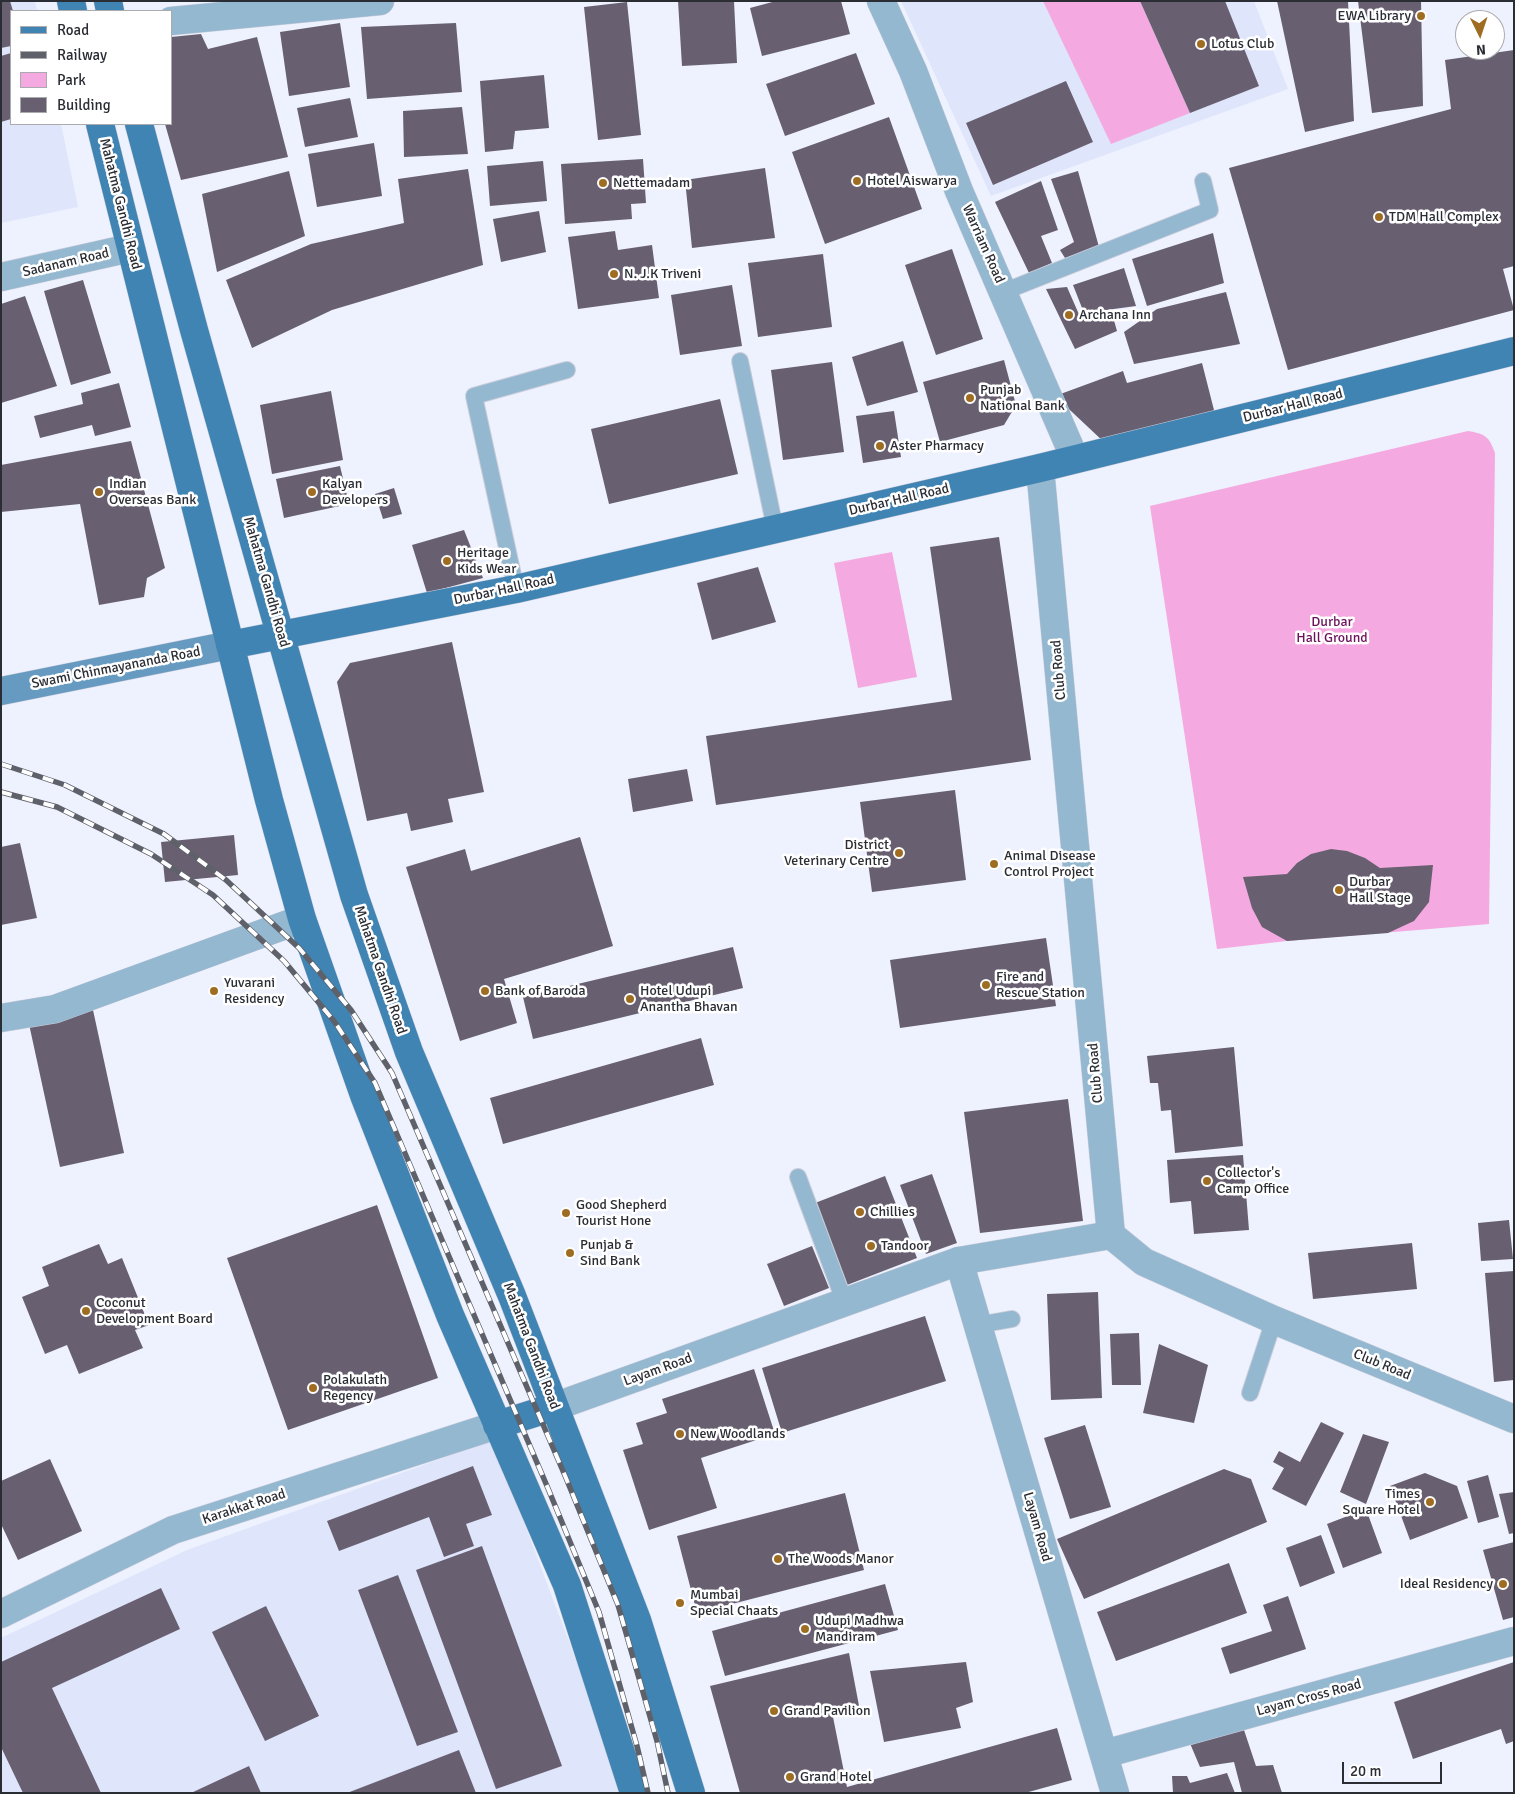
<!DOCTYPE html>
<style>
body{margin:0}
#map{position:relative;width:1515px;height:1794px;overflow:hidden;background:#eef1fe;font-family:Signika,sans-serif}
canvas{display:block}
.frame{position:absolute;inset:0;border:2px solid #2a2d34;pointer-events:none}
.legend{position:absolute;left:10px;top:10px;width:162px;height:115px;box-sizing:border-box;background:#fff;border:1px solid #aaabae;margin:0;padding:6px 9px;list-style:none;font-size:15px;color:#2a2d34}
.legend li{display:flex;align-items:center;gap:10px;height:25px}
.legend b{width:25px;border:1px solid #aaabae}
.north{position:absolute;left:1455px;top:10px;width:50px;height:50px;box-sizing:border-box;background:#fff;border:1px solid #aaabae;border-radius:50%;rotate:176deg;font-size:14px;font-weight:700;line-height:20px;text-align:center;color:#2a2d34}
.north::after{content:'';display:block;margin:auto;width:18px;height:22px;background:#9e6d21;clip-path:polygon(50% 0,100% 100%,50% 72%,0 100%)}
.scale{position:absolute;left:1342px;top:1762px;width:100px;height:22px;box-sizing:border-box;border:2px solid #2a2d34;border-top:0;padding-left:6px;font-size:15px;line-height:18px;white-space:nowrap;color:#2a2d34;-webkit-text-stroke:4px #fff;paint-order:stroke}
</style>
<div id="map">
<canvas width="1515" height="1794"></canvas>
<div class="frame"></div>
<ul class="legend">
<li><b style="height:6px;background:#4084b3"></b>Road</li>
<li><b style="height:6px;background:#5e6169"></b>Railway</li>
<li><b style="height:14px;background:#f4aae0"></b>Park</li>
<li><b style="height:14px;background:#686071"></b>Building</li>
</ul>
<div class="north">N</div>
<div class="scale">20 m</div>
</div>
<script>
const c = document.querySelector('canvas').getContext('2d');
c.lineJoin = 'round';
function fillPath(path, color) {
  c.fillStyle = color;
  c.fill(path, 'evenodd');
}
function strokePath(path, color, width, dash) {
  c.strokeStyle = color;
  c.lineWidth = width;
  c.lineCap = dash ? 'butt' : 'round';
  c.setLineDash(dash || []);
  c.stroke(path);
}
function write(font, color, halo, rows, align = 'center') {
  c.font = font + ' Signika,sans-serif';
  c.lineWidth = 5;
  c.setLineDash([]);
  c.textBaseline = 'middle';
  c.strokeStyle = halo;
  c.fillStyle = color;
  for (const [text, x, y, turn = 0] of rows) {
    c.save();
    c.translate(x, y);
    c.rotate((+turn || 0) * Math.PI / 180);
    c.textAlign = isNaN(turn) ? turn : align;
    if (halo) c.strokeText(text, 0, 0);
    c.fillText(text, 0, 0);
    c.restore();
  }
}
fillPath(new Path2D(`
 M1,1H35L37,11H11V124H61L78,207L1,223Z
 M901,1H1254L1288,89L991,196Z
 M493,1440L626,1793H1V1638L187,1550Z`), '#dfe5fb');
fillPath(new Path2D(`
 M1043,1H1140L1190,113L1111,144Z
 M1468,431C1485,434 1489,436 1495,453L1489,924L1287,941L1217,949L1150,506Z
 M892,552L917,677L858,688L834,563Z`), '#f4aae0');
fillPath(new Path2D(`
 M1,1H10L13,11H11V46L1,48Z
 M678,1H734L737,63L682,66Z
 M776,1H841L850,34L762,56L750,8Z
 M1140,1H1225L1259,86L1190,113Z
 M1277,1H1348L1354,121L1305,132Z
 M1358,1H1421L1423,106L1372,113Z
 M627,2L641,135L598,140L584,7Z
 M340,23L350,87L289,96L280,32Z
 M456,23L462,92L367,99L361,27Z
 M201,34L208,49L257,37L288,157L181,180L165,124H171V37Z
 M1514,50V266L1503,269L1514,310L1288,370L1229,168L1451,109L1445,60Z
 M11,53V119L1,122V56Z
 M856,53L875,104L785,136L766,84Z
 M544,75L549,128L515,131L513,149L485,152L480,81Z
 M1066,81L1093,142L993,185L966,123Z
 M350,98L358,137L305,147L297,108Z
 M462,107L468,154L404,157L403,111Z
 M889,117L922,209L825,244L792,152Z
 M374,143L382,196L317,207L308,154Z
 M643,159L646,203L631,204L632,219L565,224L561,164Z
 M543,161L547,201L490,206L487,166Z
 M765,168L775,238L692,248L685,180Z
 M468,169L483,265L332,310L252,348L226,280L311,244L404,223L398,179Z
 M289,171L305,236L217,272L202,194Z
 M1078,171L1099,247L1065,258L1060,250L1074,242L1051,179Z
 M1041,181L1058,230L1041,236L1052,263L1029,273L995,202Z
 M539,211L546,252L501,262L493,219Z
 M615,231L618,250L652,245L659,298L578,309L568,237Z
 M1213,233L1224,283L1147,306L1132,259Z
 M952,249L983,339L936,355L905,265Z
 M823,254L832,327L758,337L748,263Z
 M1124,268L1136,306L1084,313L1073,285Z
 M83,280L111,373L71,385L44,291Z
 M732,285L742,346L680,355L671,295Z
 M1067,287L1081,319L1111,310L1117,331L1075,349L1046,289Z
 M1226,292L1240,344L1134,364L1124,332L1157,309Z
 M25,296L57,386L1,403V304Z
 M903,341L918,392L867,406L852,357Z
 M1004,360L1016,405L1004,425L940,442L923,382Z
 M832,362L844,452L783,460L771,370Z
 M1202,363L1215,414L1105,443L1055,396L1123,371L1127,383Z
 M119,383L131,427L95,436L92,425L40,438L34,416L83,404L81,393Z
 M331,391L343,460L272,474L260,405Z
 M720,399L738,474L609,504L591,429Z
 M894,411L901,457L863,463L856,416Z
 M131,441L165,568L147,578L144,597L99,605L80,504L1,512V465Z
 M340,466L349,504L284,518L276,479Z
 M394,488L402,514L383,519L375,494Z
 M464,530L483,578L427,593L412,545Z
 M999,537L1031,760L716,805L706,736L952,700L930,547Z
 M758,567L776,622L712,640L697,583Z
 M452,642L484,792L448,799L453,822L411,831L407,813L367,821L337,682L350,663Z
 M687,769L693,801L633,812L628,779Z
 M955,790L966,880L872,892L860,802Z
 M234,835L238,875L165,882L161,842Z
 M580,837L613,946L504,979L517,1023L460,1041L406,867L465,849L471,871Z
 M20,843L37,918L1,925V847Z
 M1331,849L1347,851L1365,858L1380,868L1433,865L1429,902L1414,921L1388,933L1287,941L1262,927L1252,908L1243,877L1287,874L1297,863L1311,854Z
 M1046,938L1056,1006L900,1028L890,960Z
 M733,947L743,988L533,1039L523,997Z
 M93,1010L124,1153L60,1167L29,1024Z
 M701,1038L714,1085L503,1144L490,1098Z
 M1234,1047L1243,1146L1175,1153L1171,1110L1161,1111L1158,1083H1150L1147,1056Z
 M1068,1099L1083,1221L980,1233L964,1112Z
 M1243,1155L1249,1230L1194,1234L1191,1201L1170,1203L1167,1160Z
 M932,1174L957,1243L926,1254L900,1185Z
 M885,1176L917,1258L847,1285L815,1203Z
 M377,1205L438,1378L288,1430L227,1258Z
 M1509,1220L1513,1259L1481,1261L1478,1223Z
 M1412,1243L1417,1289L1313,1299L1308,1253Z
 M99,1244L108,1264L122,1258L149,1325L135,1330L143,1348L79,1374L67,1345L45,1354L22,1297L49,1286L42,1267Z
 M812,1246L829,1288L784,1306L767,1264Z
 M1514,1271V1380L1494,1382L1485,1273Z
 M1098,1292L1102,1398L1051,1400L1047,1294Z
 M925,1316L946,1381L782,1433L762,1368Z
 M1139,1333L1141,1385H1112L1110,1334Z
 M1159,1344L1208,1365L1194,1423L1143,1413Z
 M754,1369L775,1434L701,1458L717,1508L649,1530L623,1450L643,1444L636,1423L667,1413L662,1399Z
 M1321,1422L1344,1433L1306,1506L1272,1489L1284,1468L1273,1462L1279,1451L1300,1462Z
 M1085,1425L1111,1507L1070,1519L1044,1438Z
 M1363,1434L1389,1442L1366,1504L1340,1492Z
 M50,1459L82,1531L18,1560L1,1524V1481Z
 M473,1466L492,1515L466,1524L474,1546L444,1557L429,1517L339,1551L327,1521Z
 M1224,1469L1251,1479L1267,1522L1084,1599L1057,1539Z
 M1425,1473L1457,1486L1468,1518L1410,1540L1390,1486Z
 M1488,1475L1499,1517L1478,1523L1467,1481Z
 M1514,1492V1533L1509,1534L1499,1494Z
 M845,1493L864,1570L697,1613L677,1536Z
 M1366,1509L1382,1553L1343,1568L1327,1524Z
 M1321,1535L1335,1573L1300,1587L1286,1548Z
 M1514,1542V1617L1503,1620L1483,1550Z
 M482,1546L562,1766L496,1789L416,1570Z
 M1229,1563L1247,1613L1116,1661L1097,1612Z
 M398,1575L458,1732L417,1746L358,1590Z
 M885,1584L898,1630L725,1676L712,1631Z
 M161,1588L180,1629L52,1688L101,1793H23L1,1747V1662Z
 M1288,1596L1306,1649L1230,1674L1221,1648L1272,1631L1263,1605Z
 M266,1606L319,1716L265,1741L212,1632Z
 M849,1653L860,1711L833,1717L847,1787L1057,1728L1072,1780L1025,1793H740L710,1686Z
 M966,1662L973,1702L956,1708L961,1728L884,1742L870,1671Z
 M1514,1662V1741L1506,1744L1501,1729L1413,1759L1394,1702Z
 M1244,1730L1256,1766L1273,1765L1282,1793H1242L1234,1762L1200,1767L1189,1741Z
 M459,1750L476,1793H347Z
 M249,1766L261,1793H191Z
 M1227,1773L1235,1793H1173L1172,1776H1187L1190,1783Z`), '#686071');
const service = new Path2D(`
 M1003,292L1210,210L1203,181
 M740,361L775,528
 M516,589L474,396L567,370
 M798,1177L845,1303
 M978,1325L1012,1319
 M1250,1393L1274,1320`);
const minor = new Path2D(`
 M881,1L913,71L959,191L1075,459
 M171,21L380,1
 M1,277L130,248
 M1040,468L1111,1235
 M1,1018L55,1009L302,919
 M959,1261L1115,1793
 M1104,1754L1514,1641`);
const tertiary = new Path2D(`
 M554,1407L959,1261L1111,1235L1144,1262L1274,1320L1514,1419
 M1,1614L173,1530L497,1425`);
const secondary = new Path2D(`
 M1,691L230,645`);
const primary = new Path2D(`
 M71,1L73,11
 M108,1L110,11
 M100,124L269,800L302,919L365,1098L450,1315L567,1585L634,1793
 M139,124L194,330L354,895L409,1052L512,1296L637,1620L691,1793
 M230,645L516,589L1040,468L1514,351
 M497,1425L554,1407`);
strokePath(service, '#cbceda', 18);
strokePath(minor, '#cbceda', 29);
strokePath(tertiary, '#cbceda', 29);
strokePath(secondary, '#cbceda', 29);
strokePath(primary, '#cbceda', 29);
strokePath(service, '#95b8d1', 16);
strokePath(minor, '#95b8d1', 28);
strokePath(tertiary, '#95b8d1', 28);
strokePath(secondary, '#669ac0', 28);
strokePath(primary, '#4084b3', 28);
const rail = new Path2D(`
 M1,764L65,785L164,834L226,880L299,948L351,1010L392,1073L566,1478L618,1605L657,1741L668,1793
 M1,792L57,807L151,854L213,895L284,961L334,1021L375,1083L547,1486L599,1612L637,1746L648,1793`);
strokePath(rail, '#5e6169', 5.5);
strokePath(rail, '#fff', 4, [11]);
for (const [x, y, r, color] of [
 [1421,16,5,"#9e6d21"],
 [1201,44,5,"#9e6d21"],
 [857,181,5,"#9e6d21"],
 [603,183,5,"#9e6d21"],
 [1379,217,5,"#9e6d21"],
 [614,274,5,"#9e6d21"],
 [1069,315,5,"#9e6d21"],
 [970,398,5,"#9e6d21"],
 [880,446,5,"#9e6d21"],
 [99,492,5,"#9e6d21"],
 [312,492,5,"#9e6d21"],
 [447,561,5,"#9e6d21"],
 [899,853,5,"#9e6d21"],
 [994,864,5,"#9e6d21"],
 [1339,890,5,"#9e6d21"],
 [986,985,5,"#9e6d21"],
 [214,991,5,"#9e6d21"],
 [485,991,5,"#9e6d21"],
 [630,999,5,"#9e6d21"],
 [1207,1181,5,"#9e6d21"],
 [860,1212,5,"#9e6d21"],
 [566,1213,5,"#9e6d21"],
 [871,1246,5,"#9e6d21"],
 [570,1253,5,"#9e6d21"],
 [86,1311,5,"#9e6d21"],
 [313,1388,5,"#9e6d21"],
 [680,1434,5,"#9e6d21"],
 [1430,1502,5,"#9e6d21"],
 [778,1559,5,"#9e6d21"],
 [1503,1584,5,"#9e6d21"],
 [680,1603,5,"#9e6d21"],
 [805,1629,5,"#9e6d21"],
 [774,1711,5,"#9e6d21"],
 [790,1777,5,"#9e6d21"]
]) {
  const dot = new Path2D();
  dot.arc(x, y, r, 0, 2 * Math.PI);
  c.fillStyle = color;
  c.fill(dot);
  strokePath(dot, '#fff', 2);
}
write('14px', '#2a2d34', '#fff', [
 ["EWA Library",1411,16,"right"],
 ["Lotus Club",1211,44],
 ["Hotel Aiswarya",867,181],
 ["Nettemadam",613,183],
 ["TDM Hall Complex",1389,217],
 ["N. J.K Triveni",624,274],
 ["Archana Inn",1079,315],
 ["Punjab",980,390],
 ["National Bank",980,406],
 ["Aster Pharmacy",890,446],
 ["Indian",109,484],
 ["Overseas Bank",109,500],
 ["Kalyan",322,484],
 ["Developers",322,500],
 ["Heritage",457,553],
 ["Kids Wear",457,569],
 ["District",889,845,"right"],
 ["Veterinary Centre",889,861,"right"],
 ["Animal Disease",1004,856],
 ["Control Project",1004,872],
 ["Durbar",1349,882],
 ["Hall Stage",1349,898],
 ["Fire and",996,977],
 ["Rescue Station",996,993],
 ["Yuvarani",224,983],
 ["Residency",224,999],
 ["Bank of Baroda",495,991],
 ["Hotel Udupi",640,991],
 ["Anantha Bhavan",640,1007],
 ["Collector's",1217,1173],
 ["Camp Office",1217,1189],
 ["Good Shepherd",576,1205],
 ["Tourist Hone",576,1221],
 ["Chillies",870,1212],
 ["Punjab &",580,1245],
 ["Sind Bank",580,1261],
 ["Tandoor",881,1246],
 ["Coconut",96,1303],
 ["Development Board",96,1319],
 ["Polakulath",323,1380],
 ["Regency",323,1396],
 ["New Woodlands",690,1434],
 ["Times",1420,1494,"right"],
 ["Square Hotel",1420,1510,"right"],
 ["The Woods Manor",788,1559],
 ["Ideal Residency",1493,1584,"right"],
 ["Mumbai",690,1595],
 ["Special Chaats",690,1611],
 ["Udupi Madhwa",815,1621],
 ["Mandiram",815,1637],
 ["Grand Pavilion",784,1711],
 ["Grand Hotel",800,1777]
], 'left');
write('14px', '#2a2d34', '#fff', [
 ["Mahatma Gandhi Road",120,204,76],
 ["Warriam Road",983,244,66],
 ["Sadanam Road",66,263,-13],
 ["Durbar Hall Road",1293,406,-14],
 ["Durbar Hall Road",899,500,-13],
 ["Mahatma Gandhi Road",266,582,74],
 ["Durbar Hall Road",504,590,-12],
 ["Swami Chinmayananda Road",116,668,-11],
 ["Club Road",1059,670,-95],
 ["Mahatma Gandhi Road",380,970,71],
 ["Club Road",1096,1073,-95],
 ["Mahatma Gandhi Road",531,1346,69],
 ["Club Road",1382,1365,22],
 ["Layam Road",658,1370,-20],
 ["Karakkat Road",244,1507,-18],
 ["Layam Road",1037,1527,74],
 ["Layam Cross Road",1309,1698,-15]
]);
write('14px', '#6d135c', '#fff', [
 ["Durbar",1332,622],
 ["Hall Ground",1332,638]
]);
</script>
